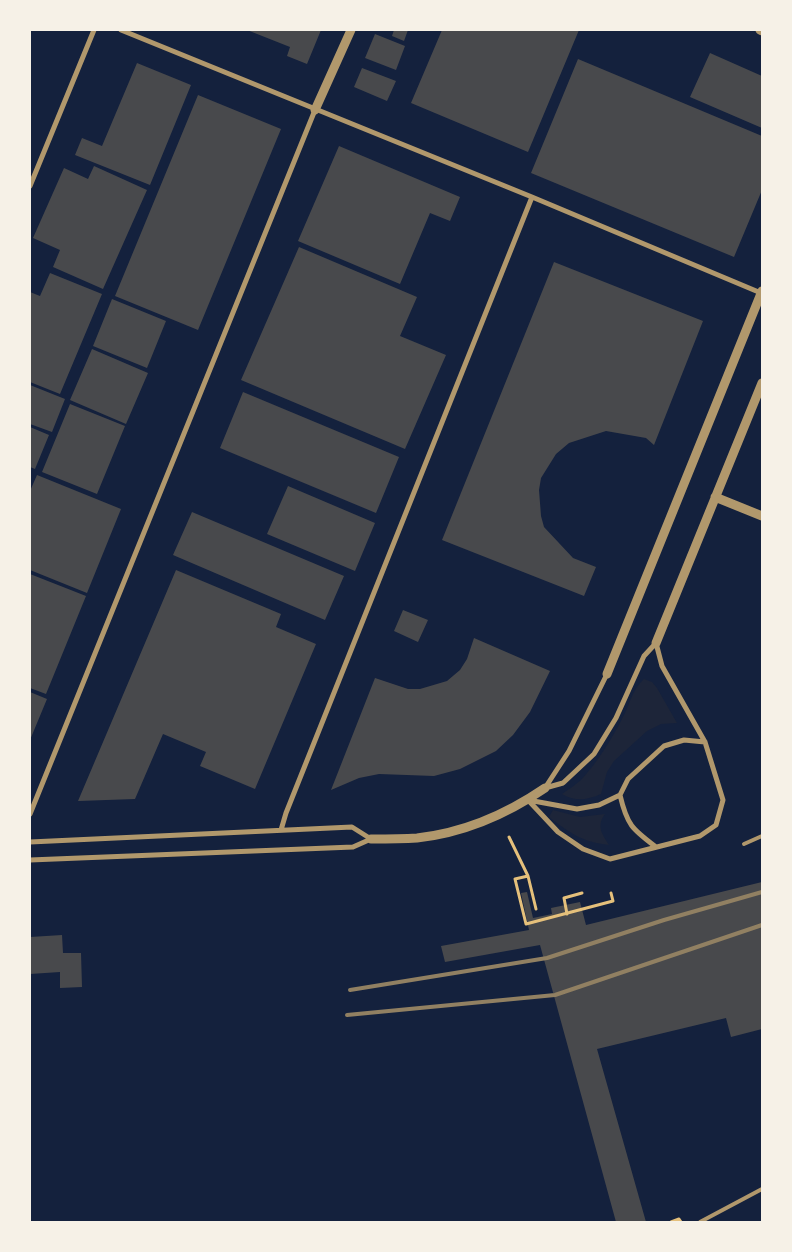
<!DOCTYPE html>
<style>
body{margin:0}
#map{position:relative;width:792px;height:1252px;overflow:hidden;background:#14213d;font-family:"Public Sans",sans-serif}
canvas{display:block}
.frame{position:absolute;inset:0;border:31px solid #f6f1e7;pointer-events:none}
</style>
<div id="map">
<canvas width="792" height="1252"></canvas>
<div class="frame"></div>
</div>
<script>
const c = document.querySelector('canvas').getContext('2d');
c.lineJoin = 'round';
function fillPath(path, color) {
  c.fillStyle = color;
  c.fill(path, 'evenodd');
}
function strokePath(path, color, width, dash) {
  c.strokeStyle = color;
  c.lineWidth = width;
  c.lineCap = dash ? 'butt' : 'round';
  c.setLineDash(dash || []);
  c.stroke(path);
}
fillPath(new Path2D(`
 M644,679L652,682L657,688L677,723L661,724L647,731L614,761L607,772L601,794C587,800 576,802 562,794C568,790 575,785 581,780C597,763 611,740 622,719C630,705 631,691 644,679Z
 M553,810L580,817L605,814C596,826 602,834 609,845C582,842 570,833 549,817Z`), '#1d2539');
fillPath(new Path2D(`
 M247,30H321L307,64L287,56L290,47Z
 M394,30H408L404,41L392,36Z
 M442,30H579L528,152L411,103Z
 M375,34L405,46L396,70L365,58Z
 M710,53L762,76V128L690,97Z
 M578,59L762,136V190L734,257L531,173Z
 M137,63L191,85L150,185L75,155L82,138L102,146Z
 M362,68L396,81L387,101L354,87Z
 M198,95L281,129L198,330L115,296Z
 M339,146L460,197L450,221L430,213L400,284L298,241Z
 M94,166L147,190L103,289L53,267L60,250L33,238L64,168L88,179Z
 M299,247L417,297L400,336L446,355L405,449L241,380Z
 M554,262L703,321L654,445L646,438L606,431L569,443L556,454L541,478L539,490L541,516L544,527L573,558L596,567L584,596L442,540Z
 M50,273L102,294L60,394L30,382V292L40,296Z
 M112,299L166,321L147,368L93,346Z
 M92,349L148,373L126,424L70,400Z
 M30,385L65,399L52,432L30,424Z
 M243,392L399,457L376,513L220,448Z
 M70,404L125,426L97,494L42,472Z
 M30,427L49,435L35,469L30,467Z
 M37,475L121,509L87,593L30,570V491Z
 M288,486L375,523L355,571L267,534Z
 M192,512L344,576L325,620L173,555Z
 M176,570L281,614L276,627L316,644L255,789L200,766L206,752L163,734L135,799L78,801Z
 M30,574L86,596L46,694L30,688Z
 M403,610L428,620L418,642L394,631Z
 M474,638L550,671L530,712L513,735L496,751L460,769L434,776L379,774L359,778L331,790L375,678L408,689H420L447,681L460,670L467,659Z
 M30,692L47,699L30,740Z
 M762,882V1029L731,1037L726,1018L597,1049L646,1222H616L540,945L445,962L441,946L529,930L521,893L527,892L533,918L552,914L551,908L580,902L586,925Z
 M62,935L63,953H81L82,987L60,988V972L30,974V937Z`), '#48494c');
strokePath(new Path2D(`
 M509,837L528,876L536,909
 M528,876L515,879L526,924L613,901L611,893
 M567,914L564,898L582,893
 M671,1222L679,1219L681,1222`), '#e5c07b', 3);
strokePath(new Path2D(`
 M744,844L762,836
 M700,1222L762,1189`), '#b1986c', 4);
strokePath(new Path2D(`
 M121,30L532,197L761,293
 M30,186L94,30
 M545,788L563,783L594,754L616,718L644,656L656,643
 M545,788L569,751L607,674
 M620,795C627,825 632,829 656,847
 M528,800L558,832L583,849L610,859L700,836L716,825L723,800L705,742L662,666L656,643
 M528,800L577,809L599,805L620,795L628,779L664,746L684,740L705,742
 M30,814L315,110
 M281,830L286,813L532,197
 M30,842L352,827L371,839
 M30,860L353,847L371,839`), '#b1986c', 5);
strokePath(new Path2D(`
 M760,30L762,31
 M315,110L351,30
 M715,497L762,516
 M656,643L762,383
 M607,674L762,291
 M371,839C386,839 401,839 417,838C462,833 507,814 545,788`), '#b1986c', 9);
strokePath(new Path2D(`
 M350,990L547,958L664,920L762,892
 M347,1015L555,995L762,925`), '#918062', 4);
</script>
